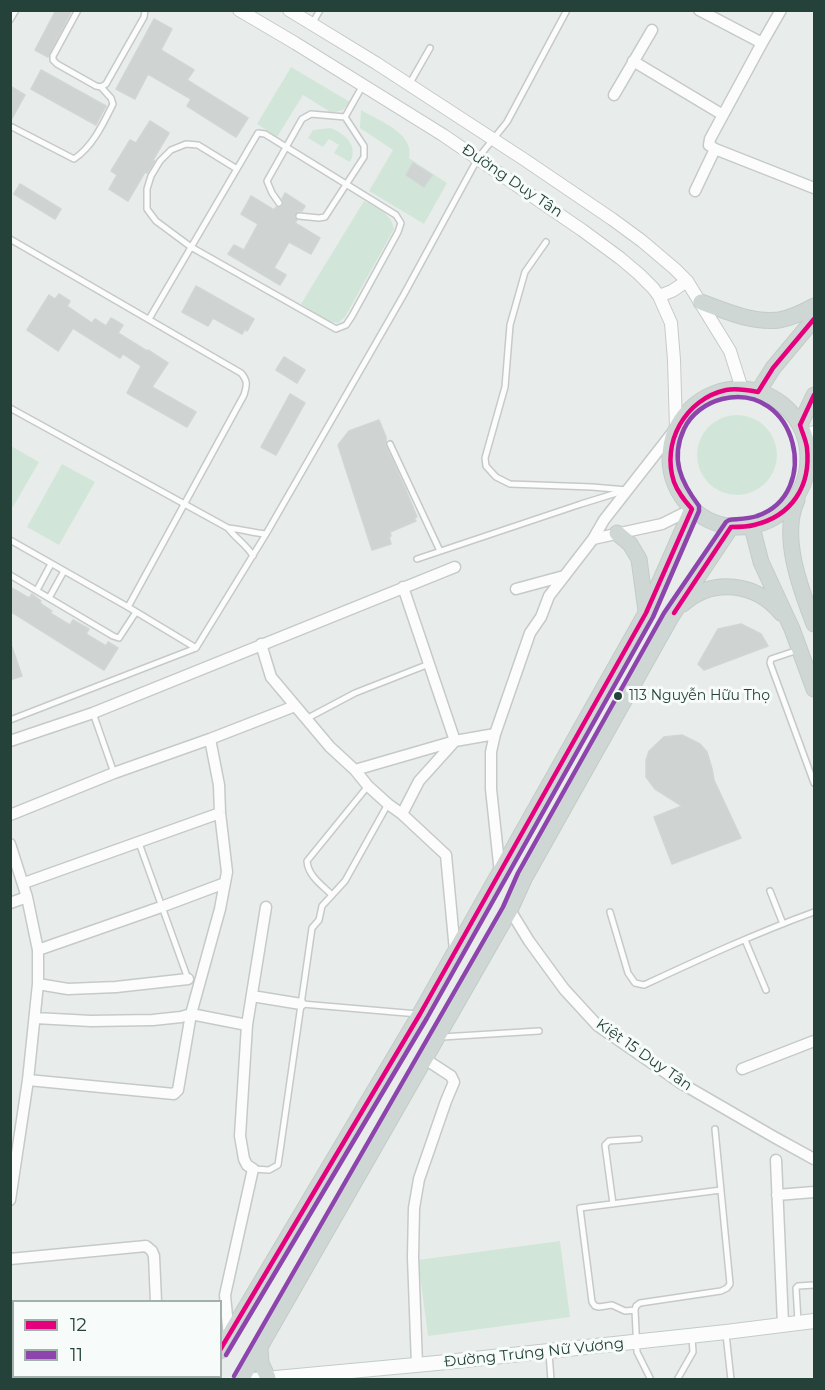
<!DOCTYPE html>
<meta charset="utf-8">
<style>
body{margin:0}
#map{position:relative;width:825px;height:1390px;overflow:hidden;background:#e8edeb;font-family:Montserrat,sans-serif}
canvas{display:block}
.frame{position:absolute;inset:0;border:12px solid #24423a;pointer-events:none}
.legend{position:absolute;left:12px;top:1300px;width:210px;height:78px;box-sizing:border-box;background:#f7fbf9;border:2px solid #a3b1ad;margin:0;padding:8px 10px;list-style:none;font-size:18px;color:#24423a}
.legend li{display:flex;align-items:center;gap:12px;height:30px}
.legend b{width:30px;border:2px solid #a3b1ad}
</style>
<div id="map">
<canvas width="825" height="1390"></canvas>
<div class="frame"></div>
<ul class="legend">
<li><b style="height:8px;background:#e5007d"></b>12</li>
<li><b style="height:8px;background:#8e44ad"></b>11</li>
</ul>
</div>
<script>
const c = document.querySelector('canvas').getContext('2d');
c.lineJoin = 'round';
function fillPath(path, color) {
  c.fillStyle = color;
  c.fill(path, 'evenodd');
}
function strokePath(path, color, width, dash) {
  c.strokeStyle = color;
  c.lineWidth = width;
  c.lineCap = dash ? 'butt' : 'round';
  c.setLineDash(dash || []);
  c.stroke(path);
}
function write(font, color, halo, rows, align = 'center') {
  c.font = font + ' Montserrat,sans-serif';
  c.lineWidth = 6;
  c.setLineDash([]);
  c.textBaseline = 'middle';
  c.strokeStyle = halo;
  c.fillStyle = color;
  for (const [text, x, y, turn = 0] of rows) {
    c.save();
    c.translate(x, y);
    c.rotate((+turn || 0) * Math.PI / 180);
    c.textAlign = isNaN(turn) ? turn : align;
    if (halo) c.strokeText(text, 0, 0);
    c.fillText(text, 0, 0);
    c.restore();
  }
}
fillPath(new Path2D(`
 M291,67L350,102L343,110L332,113L303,95L277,137L257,124Z
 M361,110C379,121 415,133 409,158L447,183L424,224L369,191L393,150L360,128Z
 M330,128C345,133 359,146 350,162L334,153L339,145L329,139L323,147L308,138L313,130Z
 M364,201C376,207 392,214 394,229L345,317L338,323L329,322L301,304Z
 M697 455a40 40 0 1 1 80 0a40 40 0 1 1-80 0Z
 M11,446L39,462L13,507L10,505Z
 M62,464L95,482L59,545L27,527Z
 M560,1241L570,1317L428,1336L418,1260Z`), '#d1e6d8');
const building = new Path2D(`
 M56,10H72L48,57L35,50Z
 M154,19L172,29L161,50L194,70L187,80L248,118L236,137L187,106L191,99L148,74L135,99L116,89Z
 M41,70L106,106L96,125L31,89Z
 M10,86L25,95L10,122Z
 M150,121L169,133L153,160L155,161L147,173L145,172L128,201L109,189L117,175L111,171L130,140L136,143Z
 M413,163L432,175L424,187L406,175Z
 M20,184L61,209L55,219L14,194Z
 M285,193L305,206L302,211H298L295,214L294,217L297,220L295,223L320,238L311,254L289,242L274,268L286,275L280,285L228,254L234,245L244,250L258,224L241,214L251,196L274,210L276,207L280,208L283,206L284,202L282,199Z
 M196,286L254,319L247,331L245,329L242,334L213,318L208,326L182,312Z
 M59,294L70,301L67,306L92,323L95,319L106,326L111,318L123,325L118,333L147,351L148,350L168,363L152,387L196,412L187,427L127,393L141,366L123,354L120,358L73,328L58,351L27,330L49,295L55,299Z
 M284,357L305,370L297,383L276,370Z
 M290,394L305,403L276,455L261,447Z
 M379,420L386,437V446L405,488L417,517L414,518L416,521L390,532L391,536L389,537L391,544L372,550L338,445L349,431Z
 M10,587L29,598L32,594L41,601L40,603L52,611L50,613L70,625L73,620L89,629L86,634L106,646L108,642L118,648L104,670L10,611Z
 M741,624L761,634L768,646L704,670L698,664L718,629Z
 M12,647L22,676L10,680V648Z
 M682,735L700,744L707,752L712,769L714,780L741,838L672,864L654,817L682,806L655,789L646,777V760L649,751L664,737Z`);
fillPath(building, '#cfd4d2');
strokePath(building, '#d1d6d4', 1.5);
const service = new Path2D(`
 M78,10L53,56V60L57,64L96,86L101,87
 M10,20L16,10
 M312,24L320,10
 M410,83L430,48
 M12,127L74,159C93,146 103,124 113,104L111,98L101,87L106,84L144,17L145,10
 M279,203L272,193L267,181L302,119L311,114L345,117L363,85
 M299,216L319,218L325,217L364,157V146L345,117
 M10,239L241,373C248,381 247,385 244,395L128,607
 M546,242L525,272L510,325L505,387L485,458L486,466L496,477L510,484L592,487L627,490
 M149,319C185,257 222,195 258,133L265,134L396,215L401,223L398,232L352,316L346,325L336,329L191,247L156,221L147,209V189L151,176L160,161L171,150L186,144L198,145L237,169
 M10,408L228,528C235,538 247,545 253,556
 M390,444L440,551
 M228,528C241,529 253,533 266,534
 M10,540L128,607L196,648
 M417,559L581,504L623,491
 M10,575L113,636L119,638L136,612
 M37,590L51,564
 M49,598L64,571
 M798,650L771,659L770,663L814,783
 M93,713L114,773
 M306,719L355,693L429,664
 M10,720L196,648L266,534L403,296L478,158L507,122L567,10
 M139,843L188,979
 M770,891L783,924
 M332,895C322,885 308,876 307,861L368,786
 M610,912L628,973L635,983L644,985C700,959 756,933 814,912
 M745,940L766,990
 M302,1004L418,1014
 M442,1037L539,1031
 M253,1169L269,1170L278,1165L312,928L319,920L322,906L345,881L388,804
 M613,1204L605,1145L609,1141L639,1139
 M635,1310L625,1311L612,1305L599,1307L595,1306L592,1302L580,1208L721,1190
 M798,1321L796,1288L798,1286L814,1285
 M726,1334L731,1380
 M549,1353L551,1380
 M651,1380L637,1352L635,1310L636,1306L640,1303L721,1291L727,1288L730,1284L715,1129
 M677,1380L693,1352L692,1337`);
const minor = new Path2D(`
 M699,10L762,43
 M781,10L762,43L710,139L709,145L715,149L814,188
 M633,61L723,115
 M614,95L652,30
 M695,191L715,149
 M593,539L662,524L692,509
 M403,587L455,741
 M516,589L564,576
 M261,644L271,677L330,747L355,770L368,786L388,804L402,814L446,855L455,951
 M10,741L93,713L455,567
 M355,770L455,741L495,734
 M402,814L419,781L455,741
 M10,815L114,773L210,739L295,706
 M10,844L27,897L38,950V984L28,1080L10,1200
 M500,873L491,789V752L495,734L530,633L541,617L549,596L593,539L604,520L676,428
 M24,883L220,813
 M10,903L27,897
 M510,910L529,941L564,989L598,1026L679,1082L774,1137L814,1159
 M38,950L161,907L225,883
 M38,984L68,989L116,987L188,979
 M252,996L301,1004
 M35,1018L91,1021L153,1020L181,1017L191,1014L247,1025
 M742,1069L814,1041
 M28,1080L174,1094L178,1090L191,1014L220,909L227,872L220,813L219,785L210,739
 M776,1160L783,1324
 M777,1195L814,1192
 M10,1259L146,1246L152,1251L154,1256L156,1302
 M229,1337L225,1295L253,1169L247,1165L244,1159L240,1136L247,1025L266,907
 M417,1365L413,1257L414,1208L419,1179L446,1101L454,1082L451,1076L425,1059
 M158,1376L159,1380`);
const tertiary = new Path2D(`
 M239,10L295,43L443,135L582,230L620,258L639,274L653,288L659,296L671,323L674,360L676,428
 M289,10L312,24L376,63L525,160L612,219L642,241L675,269L687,281L730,351L742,389
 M659,296L672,291L687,281`);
const secondary = new Path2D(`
 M805,437L814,433
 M254,1380L437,1363L726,1332L814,1321`);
const primary = new Path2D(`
 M701,302C725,311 752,323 779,320C792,318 803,312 814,306
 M670 458a69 69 0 1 1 138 0a69 69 0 1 1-138 0Z
 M758,392L773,368L814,319
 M800,425L814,395
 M797,500C780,536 801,590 814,624
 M752,527L761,562L792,629L814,689
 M617,533L630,544L639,559L646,611
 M683,604C713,577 756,583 781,613
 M260,1347L261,1363L268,1378
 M220,1351L420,1014L646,613L692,509
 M203,1380L205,1376
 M241,1380L510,910L525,877L671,617L731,527`);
strokePath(service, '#c5cac8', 8);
strokePath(minor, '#c5cac8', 13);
strokePath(tertiary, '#c5cac8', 14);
strokePath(secondary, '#c3cbc8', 16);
strokePath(primary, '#c3ccc9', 17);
strokePath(service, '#fcfcfc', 5);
strokePath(minor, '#fcfcfc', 10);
strokePath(tertiary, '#fcfcfc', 12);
strokePath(secondary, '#fcfcfc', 14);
strokePath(primary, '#cfd7d5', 15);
strokePath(new Path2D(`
 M674,613L731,527C739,527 747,527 754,525C792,516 811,486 807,448C806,440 802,432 800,425L814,395
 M220,1350L420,1014L646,613L692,509C685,501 678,493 674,482C661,443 685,399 726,390C736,388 748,390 758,392L773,368L814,319`), '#e5007d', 4.5);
strokePath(new Path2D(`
 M226,1355L427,1018L653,617L699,511V506C681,482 670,459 684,429C691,414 706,403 722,399C797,381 823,494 757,516C749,519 738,519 729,520L726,522L664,613L518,873L503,907L234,1376`), '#8e44ad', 4.5);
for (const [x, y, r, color] of [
 [618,696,5,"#24423a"]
]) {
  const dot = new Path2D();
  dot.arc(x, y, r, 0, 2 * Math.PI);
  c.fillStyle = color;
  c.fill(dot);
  strokePath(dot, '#f7fbf9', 2);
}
write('14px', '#24423a', '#f7fbf9', [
 ["113 Nguyễn Hữu Thọ",629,696]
], 'left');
write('15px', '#24423a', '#f7fbf9', [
 ["Đường Duy Tân",512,181,34],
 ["Kiệt 15 Duy Tân",644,1055,35],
 ["Đường Trưng Nữ Vương",534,1353,-6]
]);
</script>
